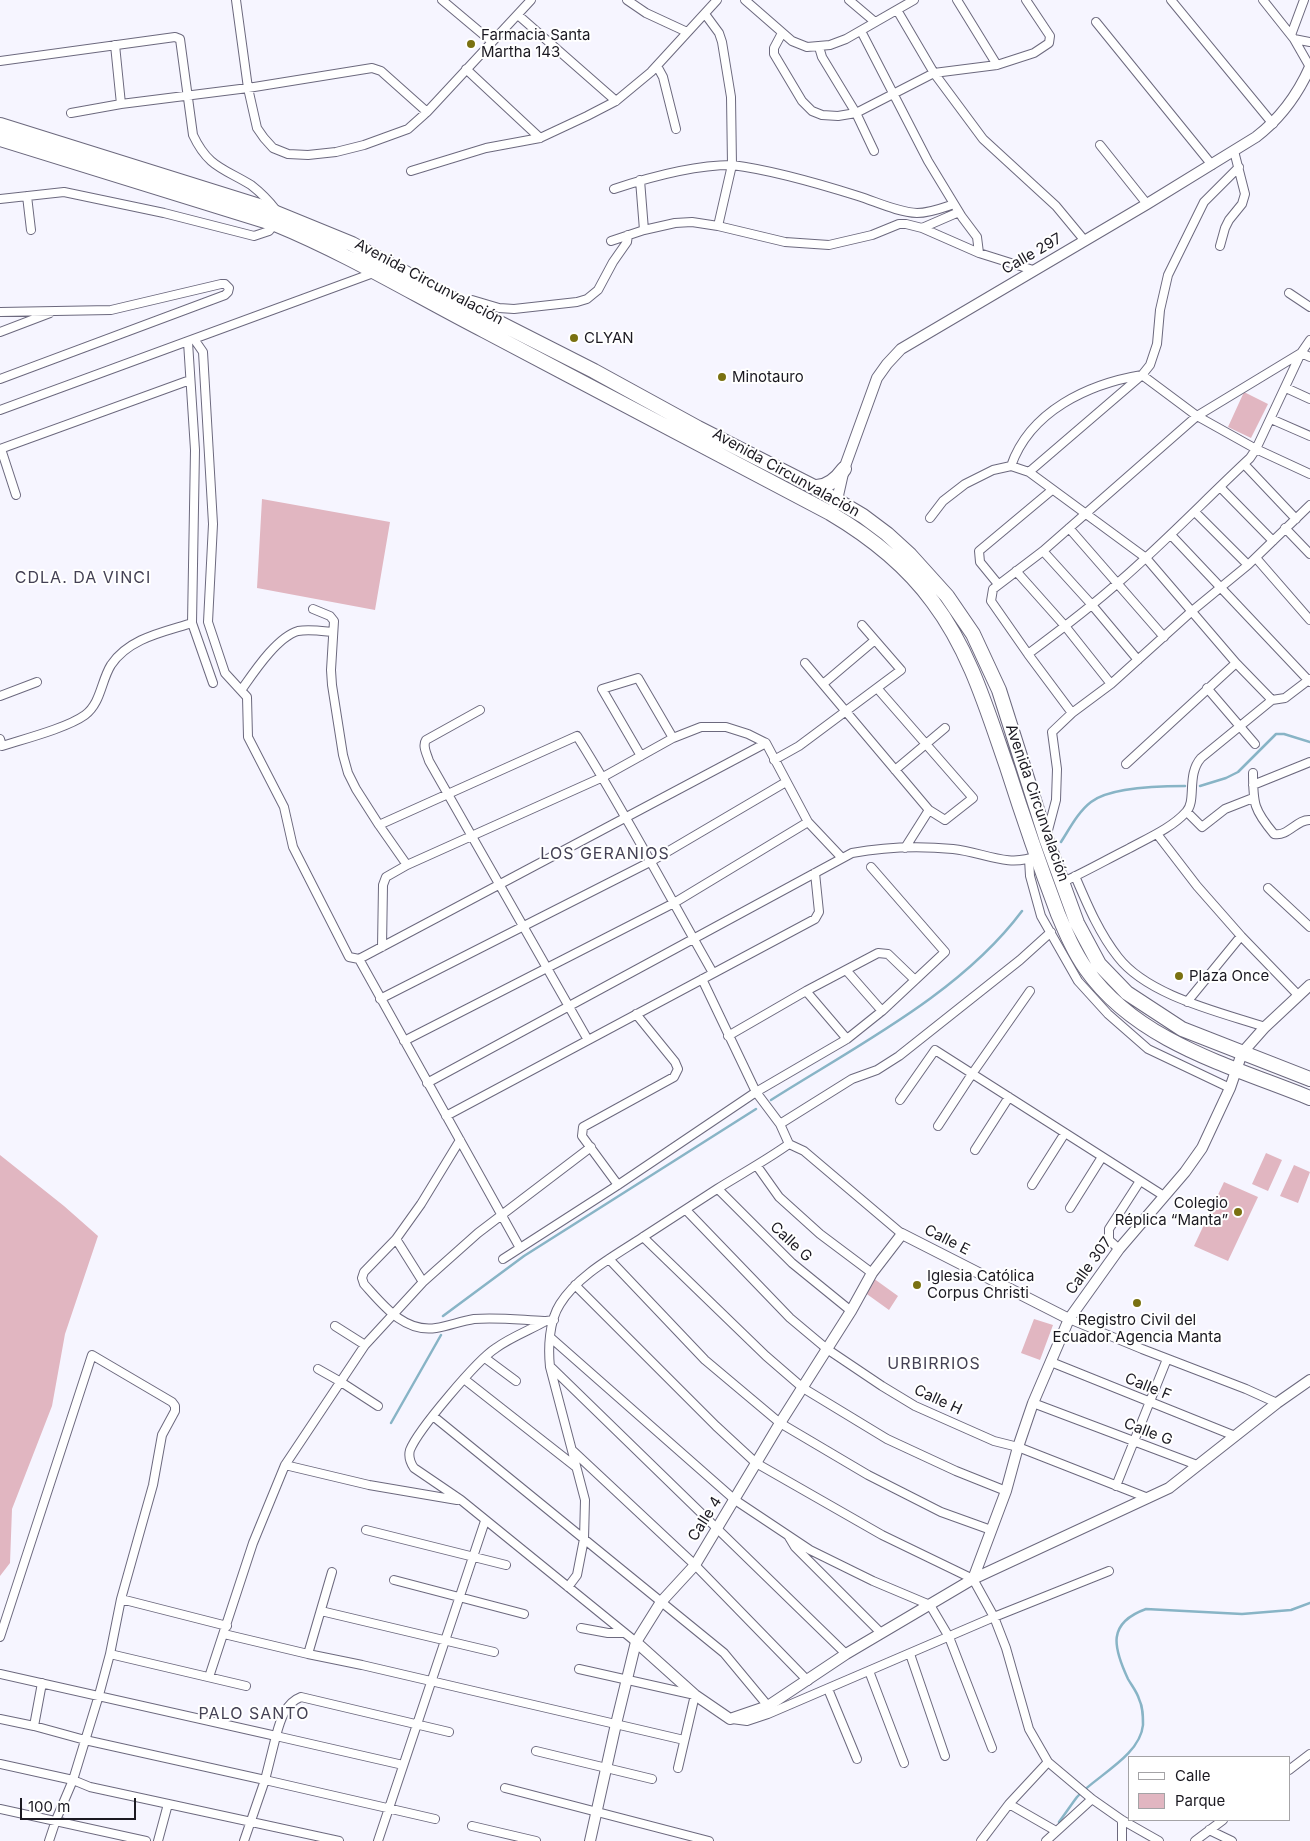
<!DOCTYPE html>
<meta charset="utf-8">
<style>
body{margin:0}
#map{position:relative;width:1310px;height:1841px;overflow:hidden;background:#f6f5ff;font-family:Inter,sans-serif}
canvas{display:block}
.legend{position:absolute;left:1128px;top:1756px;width:162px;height:65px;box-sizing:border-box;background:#fff;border:1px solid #a4a3a6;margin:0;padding:6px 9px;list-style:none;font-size:15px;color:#1b1921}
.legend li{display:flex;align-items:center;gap:10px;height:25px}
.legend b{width:25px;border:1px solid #a4a3a6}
.scale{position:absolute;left:20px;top:1798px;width:116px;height:22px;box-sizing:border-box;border:2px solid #1b1921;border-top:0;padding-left:6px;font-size:15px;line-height:18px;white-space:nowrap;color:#1b1921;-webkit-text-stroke:4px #fff;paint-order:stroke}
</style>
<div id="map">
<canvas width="1310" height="1841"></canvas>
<ul class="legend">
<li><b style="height:6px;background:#fff"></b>Calle</li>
<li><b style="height:14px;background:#e1b6c1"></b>Parque</li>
</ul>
<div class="scale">100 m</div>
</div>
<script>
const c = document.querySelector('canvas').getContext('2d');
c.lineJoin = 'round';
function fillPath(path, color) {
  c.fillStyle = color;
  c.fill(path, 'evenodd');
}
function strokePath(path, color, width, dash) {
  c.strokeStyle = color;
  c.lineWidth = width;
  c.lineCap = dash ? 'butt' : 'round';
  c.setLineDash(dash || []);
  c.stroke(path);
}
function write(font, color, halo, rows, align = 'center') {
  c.font = font + ' Inter,sans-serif';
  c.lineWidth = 4;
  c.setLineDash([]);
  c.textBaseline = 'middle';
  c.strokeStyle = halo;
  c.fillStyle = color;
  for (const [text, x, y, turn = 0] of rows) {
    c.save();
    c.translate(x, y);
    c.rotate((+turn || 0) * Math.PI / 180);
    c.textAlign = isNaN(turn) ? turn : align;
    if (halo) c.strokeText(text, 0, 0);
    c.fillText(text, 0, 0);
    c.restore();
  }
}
fillPath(new Path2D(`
 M1244,392L1268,404L1251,438L1228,427Z
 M262,499L390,522L375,610L257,588Z
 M1266,1153L1282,1160L1268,1191L1252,1184Z
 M0,1155L64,1206L98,1236L65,1334L52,1406L12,1509L10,1563L0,1576Z
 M1294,1165L1310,1172L1298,1203L1280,1196Z
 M1224,1182L1258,1197L1228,1261L1194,1246Z
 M873,1278L898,1296L889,1310L864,1292Z
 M1034,1319L1053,1325L1040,1360L1021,1353Z`), '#e1b6c1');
strokePath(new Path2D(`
 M1200,786L1226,778L1238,772L1276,734H1284L1310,742
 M1061,842C1070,828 1078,812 1091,802C1110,787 1161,786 1185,786
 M771,1100C856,1046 961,993 1022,911
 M443,1316L524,1256L756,1109
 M391,1423L441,1335
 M1059,1822C1065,1814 1071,1805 1077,1797C1096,1776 1140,1756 1143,1725C1143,1716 1143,1707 1139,1699C1137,1692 1132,1686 1128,1679C1113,1647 1107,1623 1146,1609L1242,1614L1291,1610L1310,1603`), '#88b4c6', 2.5);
const street = new Path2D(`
 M236,0L248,88L257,128L264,138L273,148L288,154L308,155L336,152L364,145L408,129L427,112L531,0
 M442,0L492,42
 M627,0L646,13L687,32
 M745,0L792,41L807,47L830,45L846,39L914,0
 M849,0L875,22
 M957,0L997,65
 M1171,0L1273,124
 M1263,0L1294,39L1310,42
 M897,10L934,73L983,139L1056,206L1085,241
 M705,14L719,33L722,42L731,97L732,165C772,170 820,184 858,196C877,202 897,212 917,213C930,213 942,208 954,204
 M518,15L616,101
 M1096,22L1212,165
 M861,31L928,161L962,217L977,237L979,253
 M782,33L774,48V54L802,101L812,111L822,115L838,116L856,113L934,73L997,65L1034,53L1049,43L1050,36L1026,0
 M1291,35L1304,0
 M1294,39L1310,67
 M115,45L121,104L248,88L372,68L381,71L427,112
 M819,47L822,57L856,113L874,151
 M0,61L175,37L180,39L193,135C208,167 223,168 251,185C260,192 269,201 276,210
 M657,66L663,77L676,129
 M466,69L540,138
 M71,113L121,104
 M1100,145L1147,204
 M411,171L486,148L540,138L587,116L616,101L651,72L717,0
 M640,180L644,230
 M614,189C650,177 693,165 732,165L718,226
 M27,196L31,230
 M0,199L64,192L164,213L254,236L269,231L276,222
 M922,228L959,212
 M611,241L644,230L675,223L692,222L718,226L785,242L829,245L872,235L899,224H906L922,228L979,253L1033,270
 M1220,246L1225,228L1229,220L1242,204L1245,194L1234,151
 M1289,293L1310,307
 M463,306L472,300L499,308L514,309L577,302L587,299L598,290L613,262L627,242L628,235
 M0,312L111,310L221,284H225L229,288L228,292L225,295L0,379
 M0,332L50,313
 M194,339L203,352L213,524L208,622L225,673L247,697L248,737L284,807L293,847L349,957L359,959
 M188,342L195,450L192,623L213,683
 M1286,388L1310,399
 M0,410L376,272
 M1271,419L1310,436
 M0,449L190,380
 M1,449L16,495
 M1244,464L1296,519
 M1011,466C1030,411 1088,384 1142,375L1150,365L1157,344L1160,310L1168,275L1204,202L1239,167
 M1029,472L1142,375L1197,416L1256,449L1310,474
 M1220,487L1273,541
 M1195,512L1248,565
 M930,518L943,501L965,484L993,470L1011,466L1029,472L1146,558L1236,663L1272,700
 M1069,528L1164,637
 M1285,528L1310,554
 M1171,535L1310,682
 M1043,551L1092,605L1138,660
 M1256,558L1310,620
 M1016,571L1065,626L1111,684
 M998,584L980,562L979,551L1052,490
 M313,609L330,616L334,621L331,670L332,685L343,755L348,773L356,789L379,825L407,865
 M1028,654C1059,631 1091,607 1120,581C1165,542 1206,499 1250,458L1256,449L1301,353L1310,340
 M805,663L929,810L905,848
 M823,684L875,640
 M877,688L973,798L945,820L929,810
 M1207,688L1255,744
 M242,689C254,672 277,637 298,631C309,629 322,631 333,632
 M0,696L37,682
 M480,710L426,740C422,746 427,754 429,761L588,1040
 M1072,713L1028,654L991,601L993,589L1043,551L1197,416L1301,353L1310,357
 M0,739L2,746C24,739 67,728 85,715C101,703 101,681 111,665C129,638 164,632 192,623
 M641,756L602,689L638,678L673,738
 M774,760L799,746L901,670L862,625
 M1126,764L1236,663
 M895,770L945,728
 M1253,773C1253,804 1254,810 1274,834C1288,837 1297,819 1310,820
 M1253,785L1310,762
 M1187,812L1202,827L1225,809L1253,798
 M379,825L577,736C626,814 668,894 713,973
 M1047,834L1056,800L1057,769L1052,732L1072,713L1111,684L1192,611L1248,565L1310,505
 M1157,834L1197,886L1241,936
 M1029,859L1030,876L1041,916L1078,981L1108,1014L1148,1049L1230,1088
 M1075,876C1087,904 1099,933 1118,957C1148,996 1220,1012 1265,1027
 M1063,882C1085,872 1106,860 1128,849C1146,839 1172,828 1186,812C1197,801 1186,775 1201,758L1272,700L1285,698L1310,679
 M1268,888L1310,927
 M382,947L383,885L386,877L407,865L603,777L673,738L701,727H726L748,734L766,743
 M846,970L882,1011
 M702,979L756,1092L780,1124L789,1144
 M806,991L847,1039
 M380,999L650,862L786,782
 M1187,1002L1241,936L1298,995
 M728,1036L806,991L878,953L888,954L915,980
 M404,1041L674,903L808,822
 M427,1083L852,853C885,847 919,846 953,849C983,852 1007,868 1037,856L1038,854
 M900,1100L935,1050L1164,1196
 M446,1116L815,919L819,912L815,873
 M780,1124L852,1079L877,1070L899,1056L1020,960L1051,932
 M938,1126L972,1074L1030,991
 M460,1140L421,1204L396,1239L364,1272L362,1278L364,1284C383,1305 404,1333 436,1328C449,1326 461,1321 474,1319C497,1317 521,1320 544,1321
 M789,1144L804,1151L902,1234
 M975,1150L1009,1097
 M757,1166L779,1197L820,1234L872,1273
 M618,1185L582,1136L583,1127L674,1077L678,1069L675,1062L636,1014
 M1032,1185L1065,1133
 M718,1189L792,1263L851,1311
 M1070,1208L1102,1157
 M686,1210L790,1318L827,1349L882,1386L915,1406L994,1441L1018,1447L1148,1498
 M643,1237L766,1356L803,1388L887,1439L956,1471L1006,1491
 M396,1239L423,1282
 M520,1248L359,959L766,743L808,822L842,858
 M1119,1249L1109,1240V1229L1140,1181
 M503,1259L618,1185L756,1092L847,1039L882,1011L945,952L871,867
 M609,1259L705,1360L780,1423L868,1475L941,1512L991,1530
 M575,1285L716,1426L756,1463L882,1535L973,1579L994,1617L1006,1648L1029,1729L1048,1762L1092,1799L1122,1820L1159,1841
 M1069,1319L1142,1349L1246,1389L1277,1403
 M554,1320L546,1321C530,1330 511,1337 496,1348C477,1360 418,1430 410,1450C408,1457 410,1462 414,1468L461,1500L636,1642
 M335,1326L365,1345
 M551,1338L735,1500L810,1550L873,1581L930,1605L949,1637L992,1748
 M485,1358L516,1381
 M1051,1362L1235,1436
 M552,1368L846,1654
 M318,1369L341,1382L378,1406
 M464,1379L576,1467
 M1033,1403L1197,1465
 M433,1416L724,1653L768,1706
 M573,1451L695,1565L808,1681
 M285,1465L369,1485L457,1500
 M1116,1486L1167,1359
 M366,1530L506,1565
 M789,1537L795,1547L881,1633
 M332,1572L308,1654L362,1665L684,1740
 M394,1580L524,1614
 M568,1587L577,1575L584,1539L585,1500L550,1367C548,1348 549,1321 560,1304C578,1275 616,1255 643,1237C668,1221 692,1205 717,1189C741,1174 765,1161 789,1144
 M121,1599L227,1626
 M321,1611L494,1652
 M581,1628L608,1633H624
 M224,1634L308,1654
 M0,1637L92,1355L172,1402L175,1406V1411L162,1435L153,1485L121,1599L110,1654L99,1695L73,1780L56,1820L49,1841
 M110,1654L246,1686
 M910,1654L945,1756
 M579,1669L695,1695L678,1768
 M869,1671L904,1763
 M0,1674L276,1736C280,1721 285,1703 301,1697L449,1732
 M209,1677L253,1543L285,1465L365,1345L423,1282L478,1233L591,1147
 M828,1689L857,1759
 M0,1719L34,1726L85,1740L265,1780L276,1736L403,1765
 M732,1719L747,1721L768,1714L994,1617L1109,1571
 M34,1726L42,1683
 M536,1751L652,1779
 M0,1764L73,1780L90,1787L339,1841
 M1289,1770L1310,1754
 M505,1788L709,1841
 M1009,1804L1056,1831
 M0,1809L146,1841
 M472,1826L536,1841
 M1209,1830L1232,1841
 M158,1841L168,1804
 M244,1841L265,1780L435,1819
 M378,1841L485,1521
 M981,1841L1009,1804L1048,1762
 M1046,1841L1092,1799
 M1122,1841V1820
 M1195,1841L1223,1820`);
const secondary = new Path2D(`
 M834,506L837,500L844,469L877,378L887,364L901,349L1147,204L1256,137C1281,118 1297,96 1310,67
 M973,1579L1006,1491L1018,1447L1033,1403L1069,1319L1119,1249L1185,1172L1202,1148L1230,1088L1242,1053L1265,1027L1310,985
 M636,1642L695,1695L730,1719L768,1706L846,1654L973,1579L1169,1488L1277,1403L1310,1380
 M590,1841L616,1724L636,1642L661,1602L695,1565L780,1423L851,1311L872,1273L902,1234L1069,1319`);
const highway = new Path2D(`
 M0,125L259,206L352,244L464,305L594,371L698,428L814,487L863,516L887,534L910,555L947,596L973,634L999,690L1046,838L1077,923L1099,964L1127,993L1182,1029L1310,1079
 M0,139L275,224C348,254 415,295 485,331C600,392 716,452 830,513C869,536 906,565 933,602C970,651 987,710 1007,767C1023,817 1040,866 1058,914C1066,933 1074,952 1086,969C1137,1042 1231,1066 1310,1098
 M814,487C827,488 836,480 844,469`);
strokePath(street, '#6c697e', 10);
strokePath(secondary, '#6c697e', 12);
strokePath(highway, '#6c697e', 16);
strokePath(street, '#fff', 8);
strokePath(secondary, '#fff', 10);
strokePath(highway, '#fff', 14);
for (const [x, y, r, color] of [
 [471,44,5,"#7a7111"],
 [574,338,5,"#7a7111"],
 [722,377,5,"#7a7111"],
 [1179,976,5,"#7a7111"],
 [1238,1212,5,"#7a7111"],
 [917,1285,5,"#7a7111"],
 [1137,1303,5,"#7a7111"]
]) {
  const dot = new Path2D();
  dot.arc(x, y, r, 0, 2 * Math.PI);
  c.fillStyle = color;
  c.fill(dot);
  strokePath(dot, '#fff', 2);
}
write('15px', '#1b1921', '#fff', [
 ["Farmacia Santa",481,35],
 ["Martha 143",481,52],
 ["CLYAN",584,338],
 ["Minotauro",732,377],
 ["Plaza Once",1189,976],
 ["Colegio",1228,1203,"right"],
 ["Réplica “Manta”",1228,1220,"right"],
 ["Iglesia Católica",927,1276],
 ["Corpus Christi",927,1293],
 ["Registro Civil del",1137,1320,"center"],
 ["Ecuador Agencia Manta",1137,1337,"center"]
], 'left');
write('15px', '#1b1921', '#fff', [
 ["Calle 297",1032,254,-30],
 ["Avenida Circunvalación",429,282,28],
 ["Avenida Circunvalación",786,473,29],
 ["Avenida Circunvalación",1037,803,71],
 ["Calle E",947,1240,27],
 ["Calle G",791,1242,43],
 ["Calle 307",1089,1266,-54],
 ["Calle F",1148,1387,22],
 ["Calle H",938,1400,25],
 ["Calle G",1148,1432,21],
 ["Calle 4",705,1519,-58]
]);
c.letterSpacing = '1px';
write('16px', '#444154', '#fff', [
 ["CDLA. DA VINCI",83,578],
 ["LOS GERANIOS",605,854],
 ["URBIRRIOS",934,1364],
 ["PALO SANTO",254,1714]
]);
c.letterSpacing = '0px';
</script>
